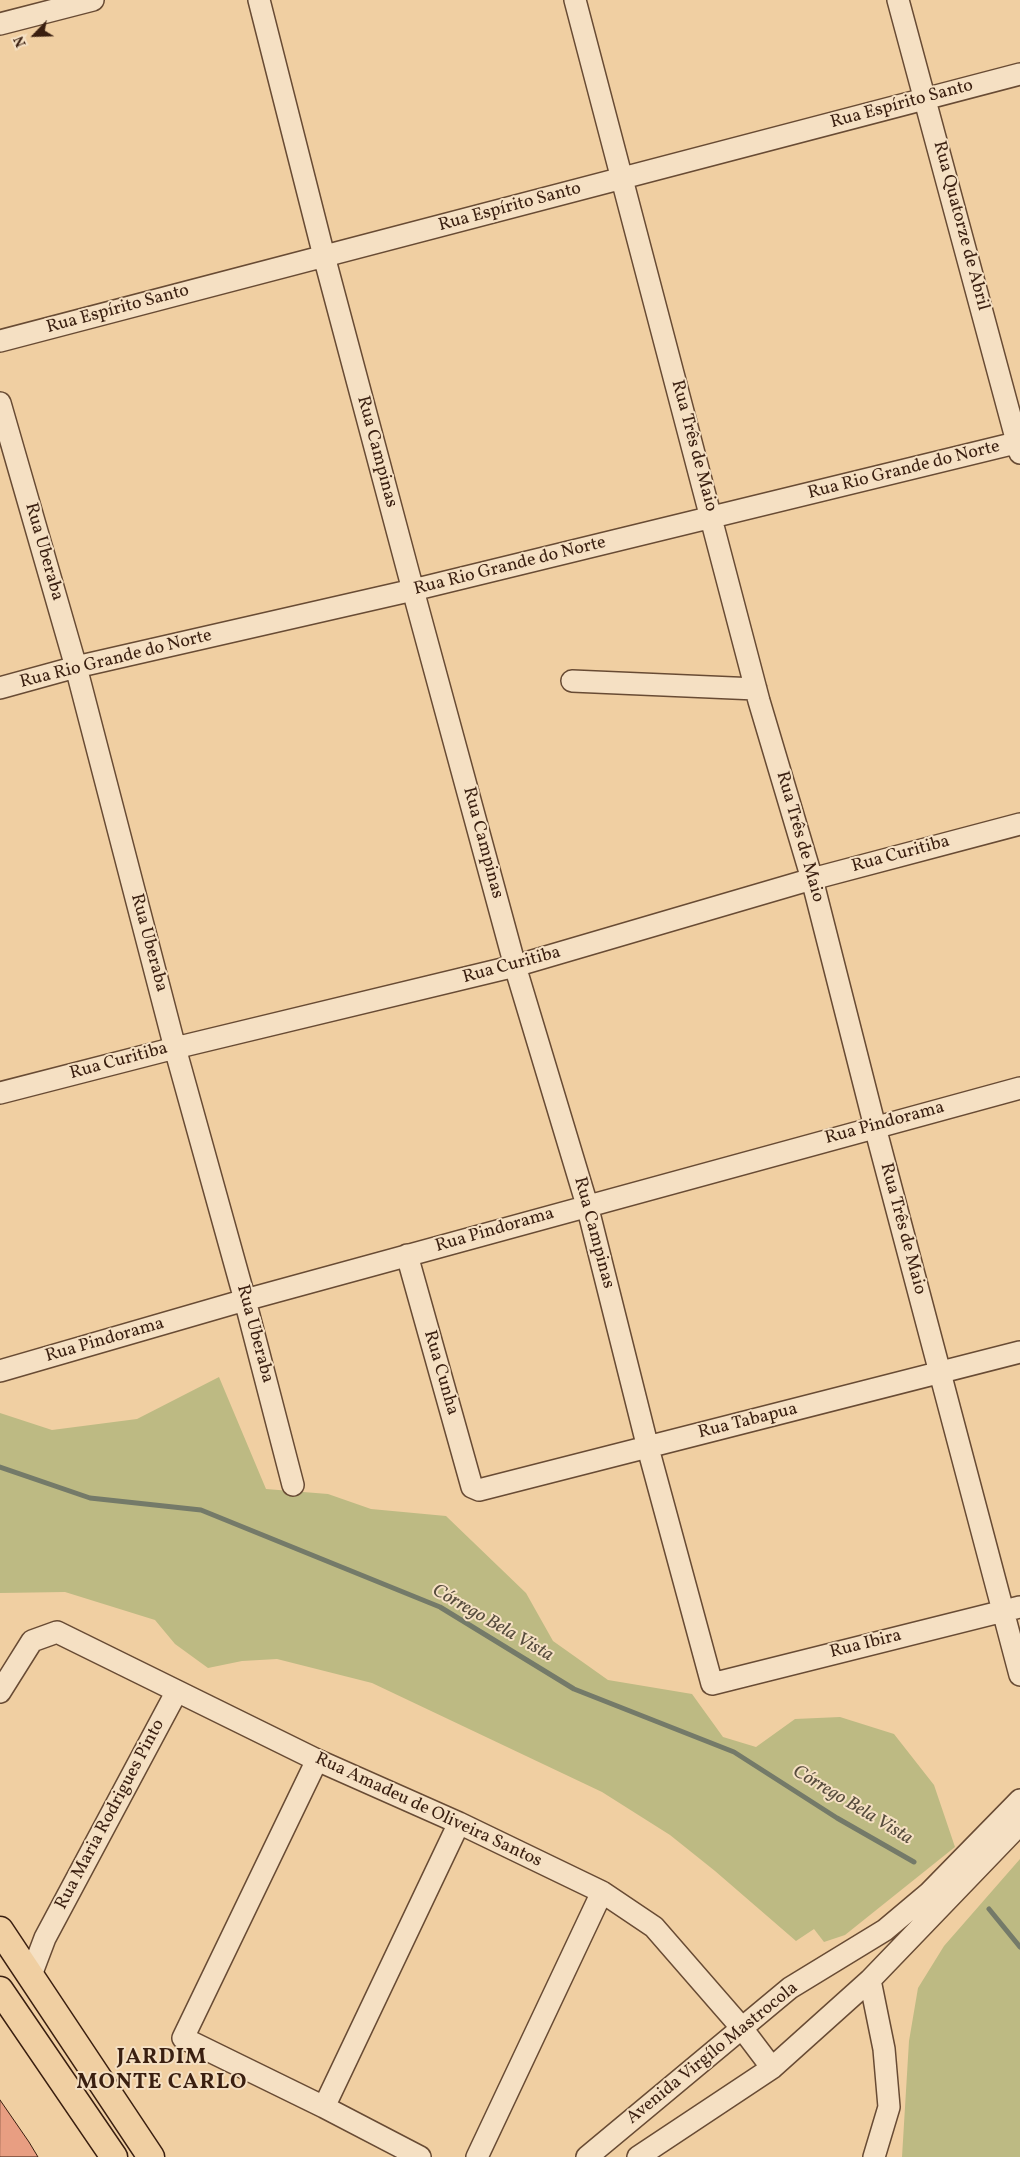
<!DOCTYPE html>
<meta charset="utf-8">
<style>
body{margin:0}
#map{position:relative;width:1020px;height:2157px;overflow:hidden;background:#f0cfa2;font-family:Vollkorn,serif}
canvas{display:block}
.north{position:absolute;left:10px;top:10px;width:50px;height:50px;-webkit-text-stroke:4px #f5e0c3;paint-order:stroke;rotate:246deg;font-size:14px;font-weight:700;line-height:20px;text-align:center;color:#3a1f10}
.north::after{content:'';display:block;margin:auto;width:18px;height:22px;background:#3a1f10;clip-path:polygon(50% 0,100% 100%,50% 72%,0 100%)}
</style>
<div id="map">
<canvas width="1020" height="2157"></canvas>
<div class="north">N</div>
</div>
<script>
const c = document.querySelector('canvas').getContext('2d');
c.lineJoin = 'round';
function fillPath(path, color) {
  c.fillStyle = color;
  c.fill(path, 'evenodd');
}
function strokePath(path, color, width, dash) {
  c.strokeStyle = color;
  c.lineWidth = width;
  c.lineCap = dash ? 'butt' : 'round';
  c.setLineDash(dash || []);
  c.stroke(path);
}
function write(font, color, halo, rows, align = 'center') {
  c.font = font + ' Vollkorn,serif';
  c.lineWidth = 4;
  c.setLineDash([]);
  c.textBaseline = 'middle';
  c.strokeStyle = halo;
  c.fillStyle = color;
  for (const [text, x, y, turn = 0] of rows) {
    c.save();
    c.translate(x, y);
    c.rotate((+turn || 0) * Math.PI / 180);
    c.textAlign = isNaN(turn) ? turn : align;
    if (halo) c.strokeText(text, 0, 0);
    c.fillText(text, 0, 0);
    c.restore();
  }
}
fillPath(new Path2D(`
 M219,1377L266,1489L328,1494L371,1509L446,1516L526,1593L553,1641L608,1680L692,1694L723,1737L756,1747L795,1719L840,1717L894,1734L934,1785L955,1847L845,1935L824,1942L814,1929L796,1941L715,1871L670,1835L602,1792L372,1683L277,1659L242,1661L208,1668L175,1644L155,1620L65,1592L0,1593V1413L52,1430L137,1419Z
 M1020,1859V2157H902L909,2041L918,1988L944,1946Z`), '#bdba83');
strokePath(new Path2D(`
 M0,1467L90,1498L201,1510L440,1607L574,1689L734,1752L837,1818L914,1862
 M989,1909L1020,1947`), '#747a69', 5);
const building = new Path2D(`
 M0,2100L29,2142L38,2157H0Z`);
fillPath(building, '#e89e82');
strokePath(building, '#3a1f10', 1);
const minor = new Path2D(`
 M259,0L324,256L413,590L515,966L587,1205L648,1448L712,1684L1020,1607
 M575,0L759,701L812,879L875,1127L1020,1675
 M898,0L1020,453
 M0,24L93,0
 M0,341L1020,74
 M0,403L76,667L175,1048L245,1300L293,1485
 M572,681L756,689
 M0,688L76,667L413,590L1020,442
 M0,1093L175,1048L515,966L812,879L1020,824
 M407,1255L472,1487L479,1490L1020,1352
 M0,1371L245,1300L1020,1088
 M0,1692L32,1641L57,1632L317,1760L459,1823L602,1892L654,1927L741,2027L772,2068
 M317,1760L183,2038L324,2107L420,2157
 M31,1975L45,1938L177,1691
 M870,1980L884,2049L889,2107L874,2157
 M324,2107L459,1823
 M477,2157L602,1892
 M587,2157L790,1988L885,1930L929,1893L1020,1800
 M638,2157L772,2068L870,1980L1020,1824`);
const major = new Path2D(`
 M0,1930L151,2157
 M0,1990L114,2157`);
strokePath(minor, '#684b34', 24);
strokePath(major, '#3a1f10', 29);
strokePath(minor, '#f5e0c3', 21);
strokePath(major, '#f0cfa2', 26);
write('18px', '#3a1f10', '#f5e0c3', [
 ["Rua Espírito Santo",902,105,-15],
 ["Rua Espírito Santo",510,208,-15],
 ["Rua Quatorze de Abril",960,226,75],
 ["Rua Espírito Santo",118,310,-15],
 ["Rua Três de Maio",693,446,75],
 ["Rua Campinas",376,452,75],
 ["Rua Rio Grande do Norte",904,471,-14],
 ["Rua Uberaba",43,552,74],
 ["Rua Rio Grande do Norte",510,567,-14],
 ["Rua Rio Grande do Norte",116,660,-14],
 ["Rua Três de Maio",799,837,74],
 ["Rua Campinas",482,843,75],
 ["Rua Curitiba",901,855,-15],
 ["Rua Uberaba",148,943,75],
 ["Rua Curitiba",512,966,-15],
 ["Rua Curitiba",119,1062,-15],
 ["Rua Pindorama",885,1124,-15],
 ["Rua Três de Maio",902,1229,75],
 ["Rua Pindorama",495,1231,-16],
 ["Rua Campinas",593,1233,75],
 ["Rua Uberaba",254,1334,75],
 ["Rua Pindorama",105,1341,-16],
 ["Rua Cunha",440,1373,74],
 ["Rua Tabapua",748,1422,-14],
 ["Rua Ibira",866,1645,-14],
 ["Rua Amadeu de Oliveira Santos",428,1811,25],
 ["Rua Maria Rodrigues Pinto",111,1815,-62],
 ["Avenida Virgílo Mastrocola",713,2054,-39]
]);
write('italic 19px', '#574c3d', '#f5e0c3', [
 ["Córrego Bela Vista",492,1624,30],
 ["Córrego Bela Vista",852,1806,31]
]);
c.letterSpacing = '1px';
write('bold 22px', '#3a1f10', '#f5e0c3', [
 ["JARDIM",162,2059],
 ["MONTE CARLO",162,2084]
]);
c.letterSpacing = '0px';
</script>
